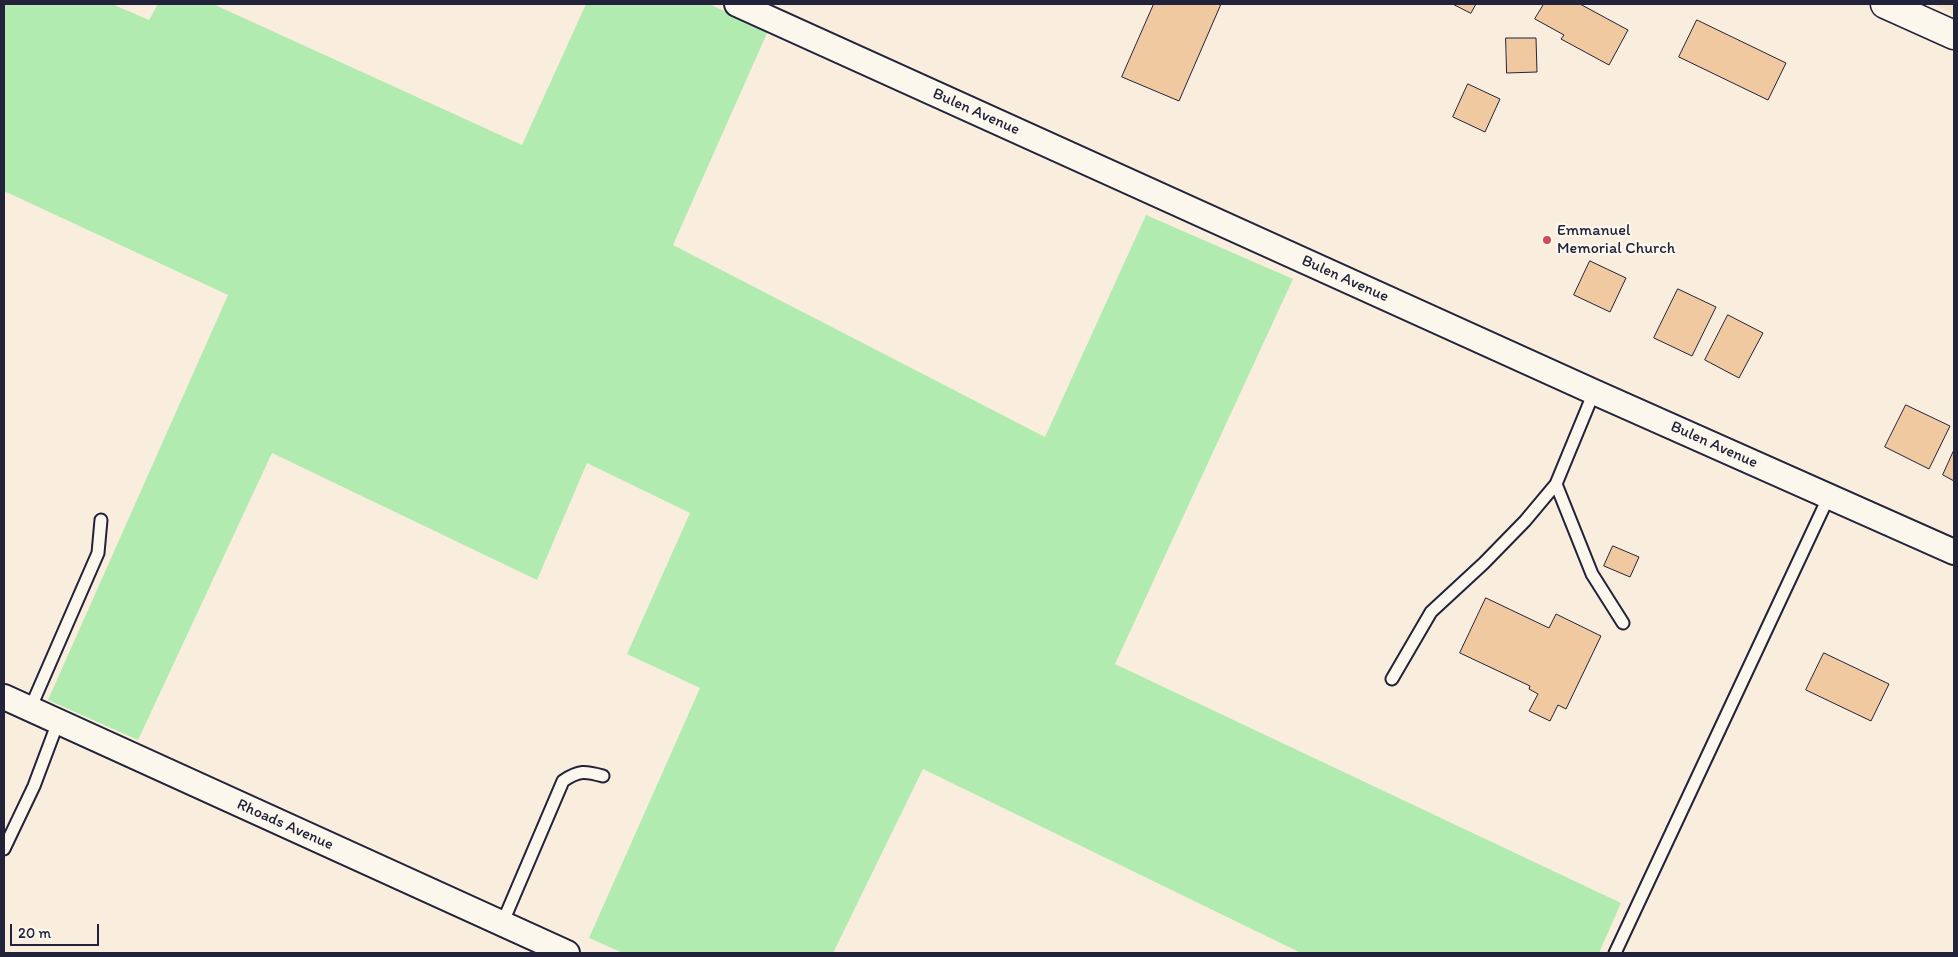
<!DOCTYPE html>
<style>
body{margin:0}
#map{position:relative;width:1958px;height:957px;overflow:hidden;background:#f9eedd;font-family:Itim,sans-serif}
canvas{display:block}
.frame{position:absolute;inset:0;border:5px solid #22223b;pointer-events:none}
.scale{position:absolute;left:10px;top:924px;width:89px;height:22px;box-sizing:border-box;border:2px solid #22223b;border-top:0;padding-left:6px;font-size:15px;line-height:18px;white-space:nowrap;color:#22223b;-webkit-text-stroke:4px #fbf7ec;paint-order:stroke}
</style>
<div id="map">
<canvas width="1958" height="957"></canvas>
<div class="frame"></div>
<div class="scale">20 m</div>
</div>
<script>
const c = document.querySelector('canvas').getContext('2d');
c.lineJoin = 'round';
function fillPath(path, color) {
  c.fillStyle = color;
  c.fill(path, 'evenodd');
}
function strokePath(path, color, width, dash) {
  c.strokeStyle = color;
  c.lineWidth = width;
  c.lineCap = dash ? 'butt' : 'round';
  c.setLineDash(dash || []);
  c.stroke(path);
}
function write(font, color, halo, rows, align = 'center') {
  c.font = font + ' Itim,sans-serif';
  c.lineWidth = 4.5;
  c.setLineDash([]);
  c.textBaseline = 'middle';
  c.strokeStyle = halo;
  c.fillStyle = color;
  for (const [text, x, y, turn = 0] of rows) {
    c.save();
    c.translate(x, y);
    c.rotate((+turn || 0) * Math.PI / 180);
    c.textAlign = isNaN(turn) ? turn : align;
    if (halo) c.strokeText(text, 0, 0);
    c.fillText(text, 0, 0);
    c.restore();
  }
}
fillPath(new Path2D(`
 M1932,4H1954V14Z`), '#f6e3cb');
fillPath(new Path2D(`
 M4,4H112L149,20L158,4H213L522,145L586,4H709L768,31L673,245L1045,437L1146,215L1293,279L1115,664L1621,903L1599,953H1301L923,769L833,953H623L589,938L700,688L627,654L690,513L587,463L537,580L272,453L138,740L48,700L228,295L4,191Z`), '#b2ebaf');
const building = new Path2D(`
 M1154,4H1221L1179,101L1122,77Z
 M1453,4H1476L1471,13Z
 M1544,4H1580L1628,30L1609,65L1561,39L1564,35L1535,19Z
 M1697,20L1786,63L1768,100L1679,57Z
 M1506,38H1536L1537,72L1507,73Z
 M1468,84L1500,99L1485,132L1453,117Z
 M1590,261L1626,278L1610,312L1574,295Z
 M1678,289L1716,307L1692,356L1654,338Z
 M1728,315L1763,333L1739,378L1705,360Z
 M1906,405L1950,426L1929,469L1885,447Z
 M1954,450V481L1943,475Z
 M1613,546L1639,557L1630,577L1604,566Z
 M1486,598L1549,628L1556,614L1601,636L1566,709L1558,705L1550,721L1529,711L1538,694L1529,689L1530,686L1460,653Z
 M1824,653L1889,684L1871,721L1806,690Z`);
fillPath(building, '#f0c9a0');
strokePath(building, '#22223b', 1);
const lane = new Path2D(`
 M1594,392L1556,484L1592,574L1623,623
 M1392,679L1431,612L1484,563L1525,521L1556,484
 M30,709L98,553L101,520
 M4,849L34,786L58,722
 M502,924L563,781C579,770 585,771 603,776
 M1615,953L1829,496`);
const street = new Path2D(`
 M737,4L1594,392L1954,552
 M4,697L567,953`);
const secondary = new Path2D(`
 M1885,4L1954,35`);
strokePath(lane, '#22223b', 15);
strokePath(street, '#22223b', 28);
strokePath(secondary, '#22223b', 31);
strokePath(lane, '#fbf7ec', 11);
strokePath(street, '#fbf7ec', 24);
strokePath(secondary, '#fbf7ec', 28);
for (const [x, y, r, color] of [
 [1547,240,5,"#d1495b"]
]) {
  const dot = new Path2D();
  dot.arc(x, y, r, 0, 2 * Math.PI);
  c.fillStyle = color;
  c.fill(dot);
  strokePath(dot, '#fbf7ec', 2);
}
write('16px', '#22223b', '#fbf7ec', [
 ["Bulen Avenue",976,112,24],
 ["Bulen Avenue",1345,279,24],
 ["Bulen Avenue",1714,445,24],
 ["Rhoads Avenue",285,825,24]
]);
write('16px', '#22223b', '#fbf7ec', [
 ["Emmanuel",1557,231],
 ["Memorial Church",1557,249]
], 'left');
</script>
